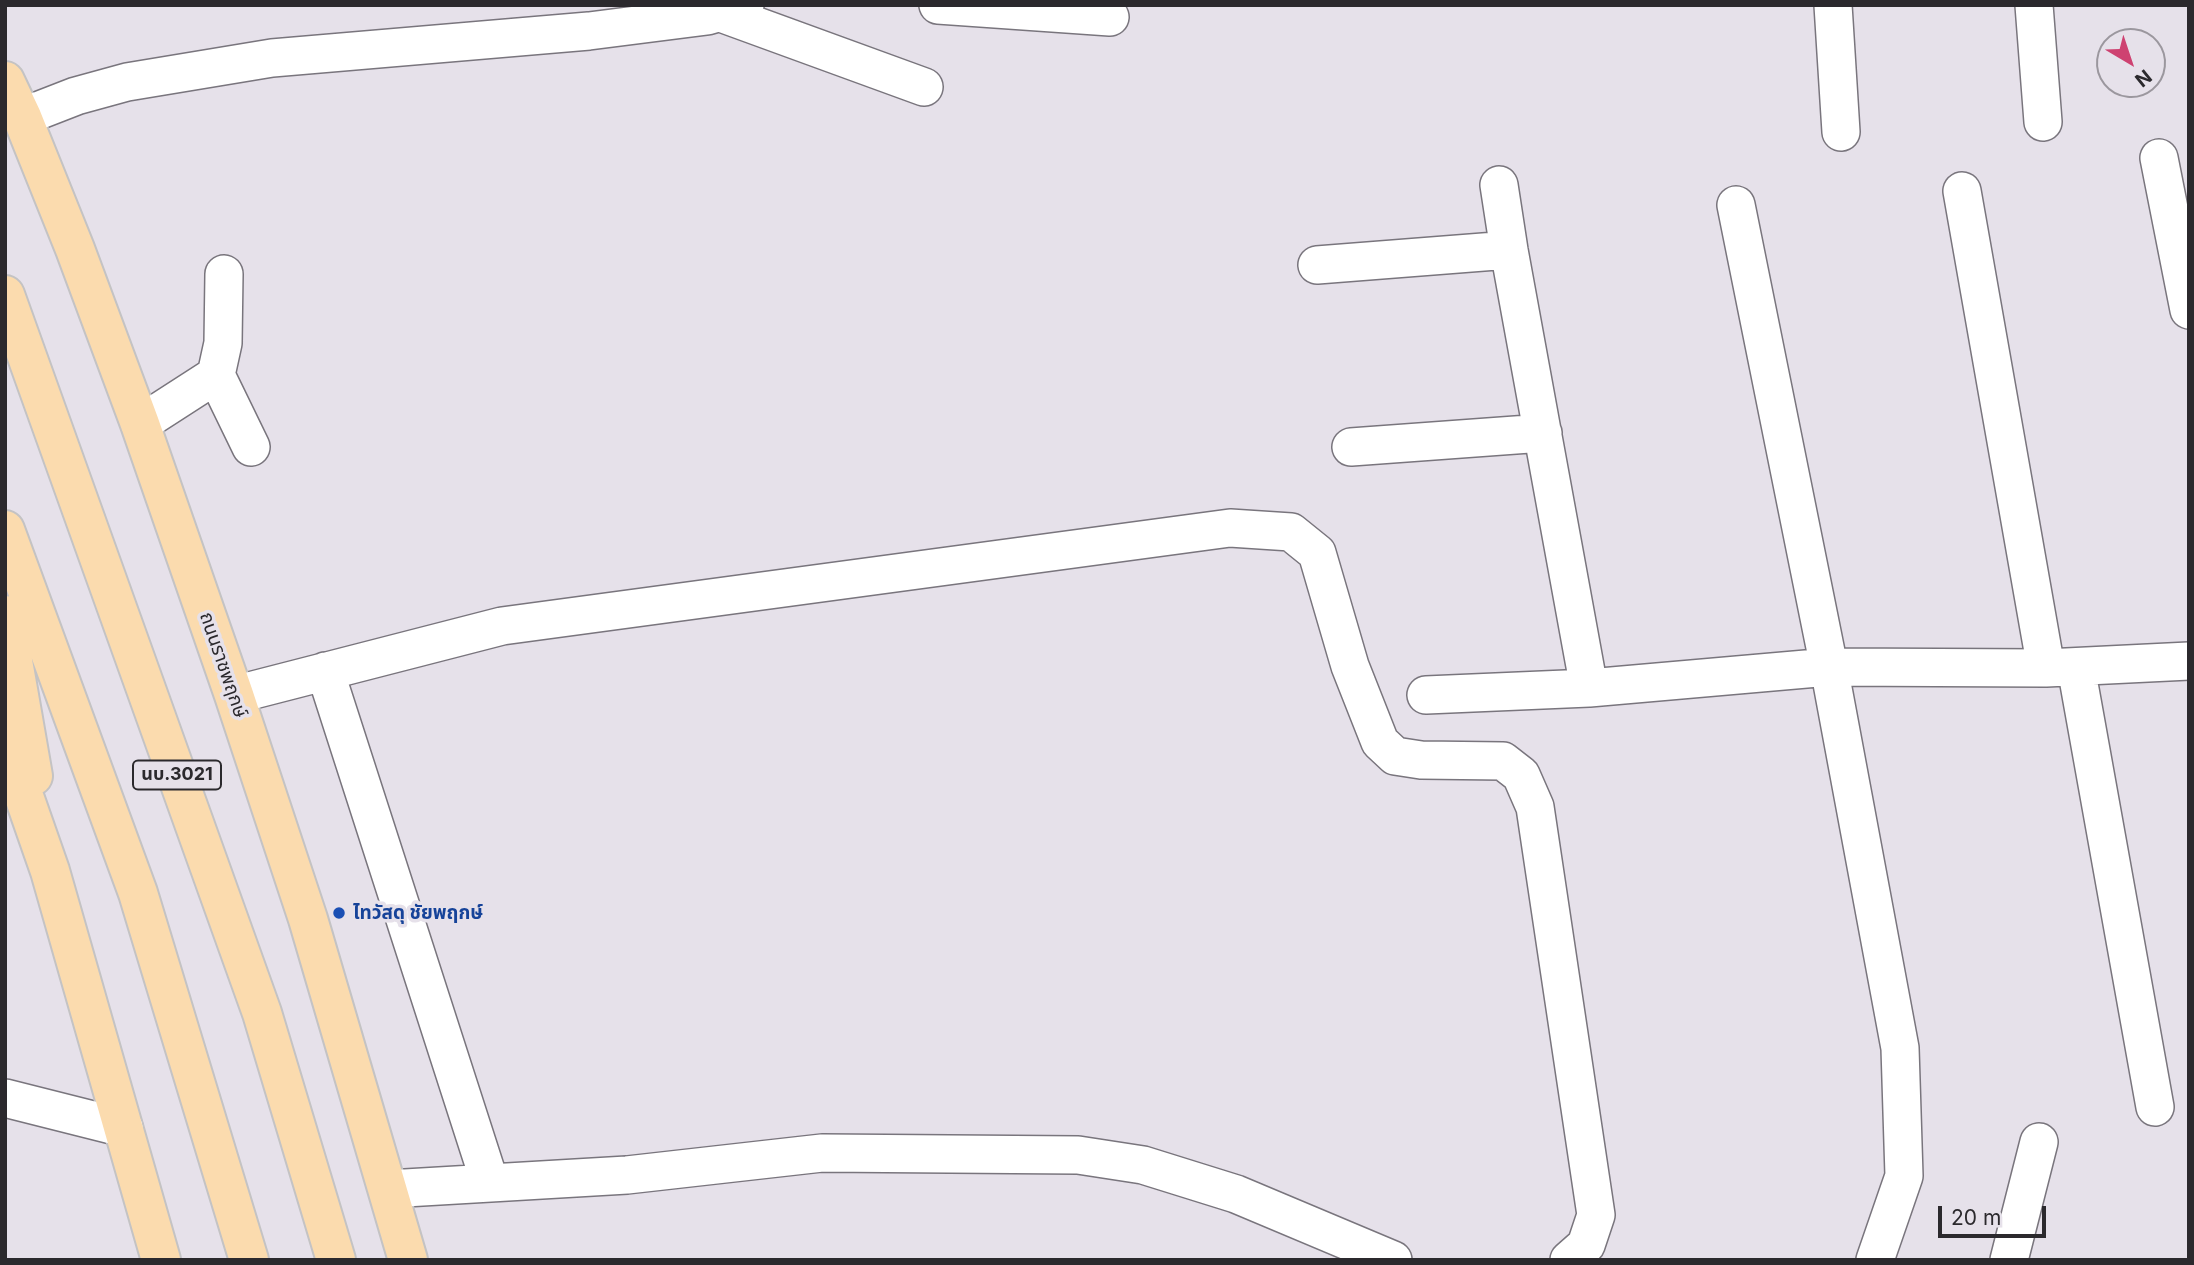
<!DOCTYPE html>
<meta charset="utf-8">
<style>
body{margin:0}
#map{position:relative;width:2194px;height:1265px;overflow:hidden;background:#e6e1ea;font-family:Inter,sans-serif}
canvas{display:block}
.frame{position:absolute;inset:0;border:7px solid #2b292d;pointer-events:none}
.north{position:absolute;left:2096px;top:28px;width:70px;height:70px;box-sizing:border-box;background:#e6e1ea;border:2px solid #9b979e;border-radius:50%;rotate:141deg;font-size:19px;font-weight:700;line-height:28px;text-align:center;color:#2b292d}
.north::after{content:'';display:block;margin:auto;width:24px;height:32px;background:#ce4271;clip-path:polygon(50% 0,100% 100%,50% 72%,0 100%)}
.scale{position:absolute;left:1938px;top:1206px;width:108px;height:32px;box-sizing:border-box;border:4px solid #2b292d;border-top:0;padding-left:9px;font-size:21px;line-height:24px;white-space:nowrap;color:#2b292d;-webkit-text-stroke:5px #e6e1ea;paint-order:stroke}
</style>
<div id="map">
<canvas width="2194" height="1265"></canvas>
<div class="frame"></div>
<div class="north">N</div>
<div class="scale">20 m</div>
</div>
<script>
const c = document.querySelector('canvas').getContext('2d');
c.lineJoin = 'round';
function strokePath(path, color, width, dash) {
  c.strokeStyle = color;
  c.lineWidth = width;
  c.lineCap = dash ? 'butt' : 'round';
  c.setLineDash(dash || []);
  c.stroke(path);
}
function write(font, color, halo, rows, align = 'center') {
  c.font = font + ' Inter,"Noto Sans Thai",sans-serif';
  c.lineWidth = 7;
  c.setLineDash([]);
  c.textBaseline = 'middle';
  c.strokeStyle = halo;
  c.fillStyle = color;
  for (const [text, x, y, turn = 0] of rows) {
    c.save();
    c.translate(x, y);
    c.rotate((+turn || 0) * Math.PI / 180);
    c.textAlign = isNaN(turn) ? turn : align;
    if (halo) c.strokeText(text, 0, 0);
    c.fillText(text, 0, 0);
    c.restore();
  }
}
const minor = new Path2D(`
 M938,5L1110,17
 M1833,5L1841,132
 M2034,5L2043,122
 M721,13L924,87
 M22,117L76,96L127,82L272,58L589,31L707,16L745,5
 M2159,158L2189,310
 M1499,185L1509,250L1589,688
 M1962,191L2046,668
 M1736,205L1829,667L1900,1048L1904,1176L1875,1260
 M1317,265L1509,250
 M216,375L251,447
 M140,424L216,375L223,343L224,274
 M1351,447L1543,433
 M2076,667L2155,1107
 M325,671L490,1183
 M234,695L502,626L1230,528L1291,532L1317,553L1350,666L1380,742L1395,756L1421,760L1503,761L1521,775L1535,807L1596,1215L1586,1245L1569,1260
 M1426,695L1589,688L1829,667L2046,668L2189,661
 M5,1098L124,1128
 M388,1189L627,1175L822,1153L1078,1155L1143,1165L1236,1194L1393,1260
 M2009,1260L2039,1142`);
const major = new Path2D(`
 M5,81L22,117L75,249L140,424L234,695L308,919L408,1260
 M5,295L262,1013L336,1260
 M5,530L138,893L249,1260
 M5,615L33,776
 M5,742L50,871L161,1260`);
strokePath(minor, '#79757d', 40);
strokePath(major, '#c4c3c4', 42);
strokePath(minor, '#fff', 37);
strokePath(major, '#fbdbae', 38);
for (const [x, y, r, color] of [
 [339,913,7,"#1a4fb4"]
]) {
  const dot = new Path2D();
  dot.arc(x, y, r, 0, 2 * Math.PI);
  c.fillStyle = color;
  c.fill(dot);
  strokePath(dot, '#e6e1ea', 2.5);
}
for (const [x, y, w] of [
 [177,775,88]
]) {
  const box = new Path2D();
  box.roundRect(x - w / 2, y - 14.5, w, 29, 5);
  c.fillStyle = '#e6e1ea';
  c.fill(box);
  strokePath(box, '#2b292d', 2);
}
write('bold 18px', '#2b292d', null, [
 ["นบ.3021",177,775]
]);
write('19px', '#2b292d', '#e6e1ea', [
 ["ถนนราชพฤกษ์",223,665,71]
]);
write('bold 19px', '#164399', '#e6e1ea', [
 ["ไทวัสดุ ชัยพฤกษ์",353,913]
], 'left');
</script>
